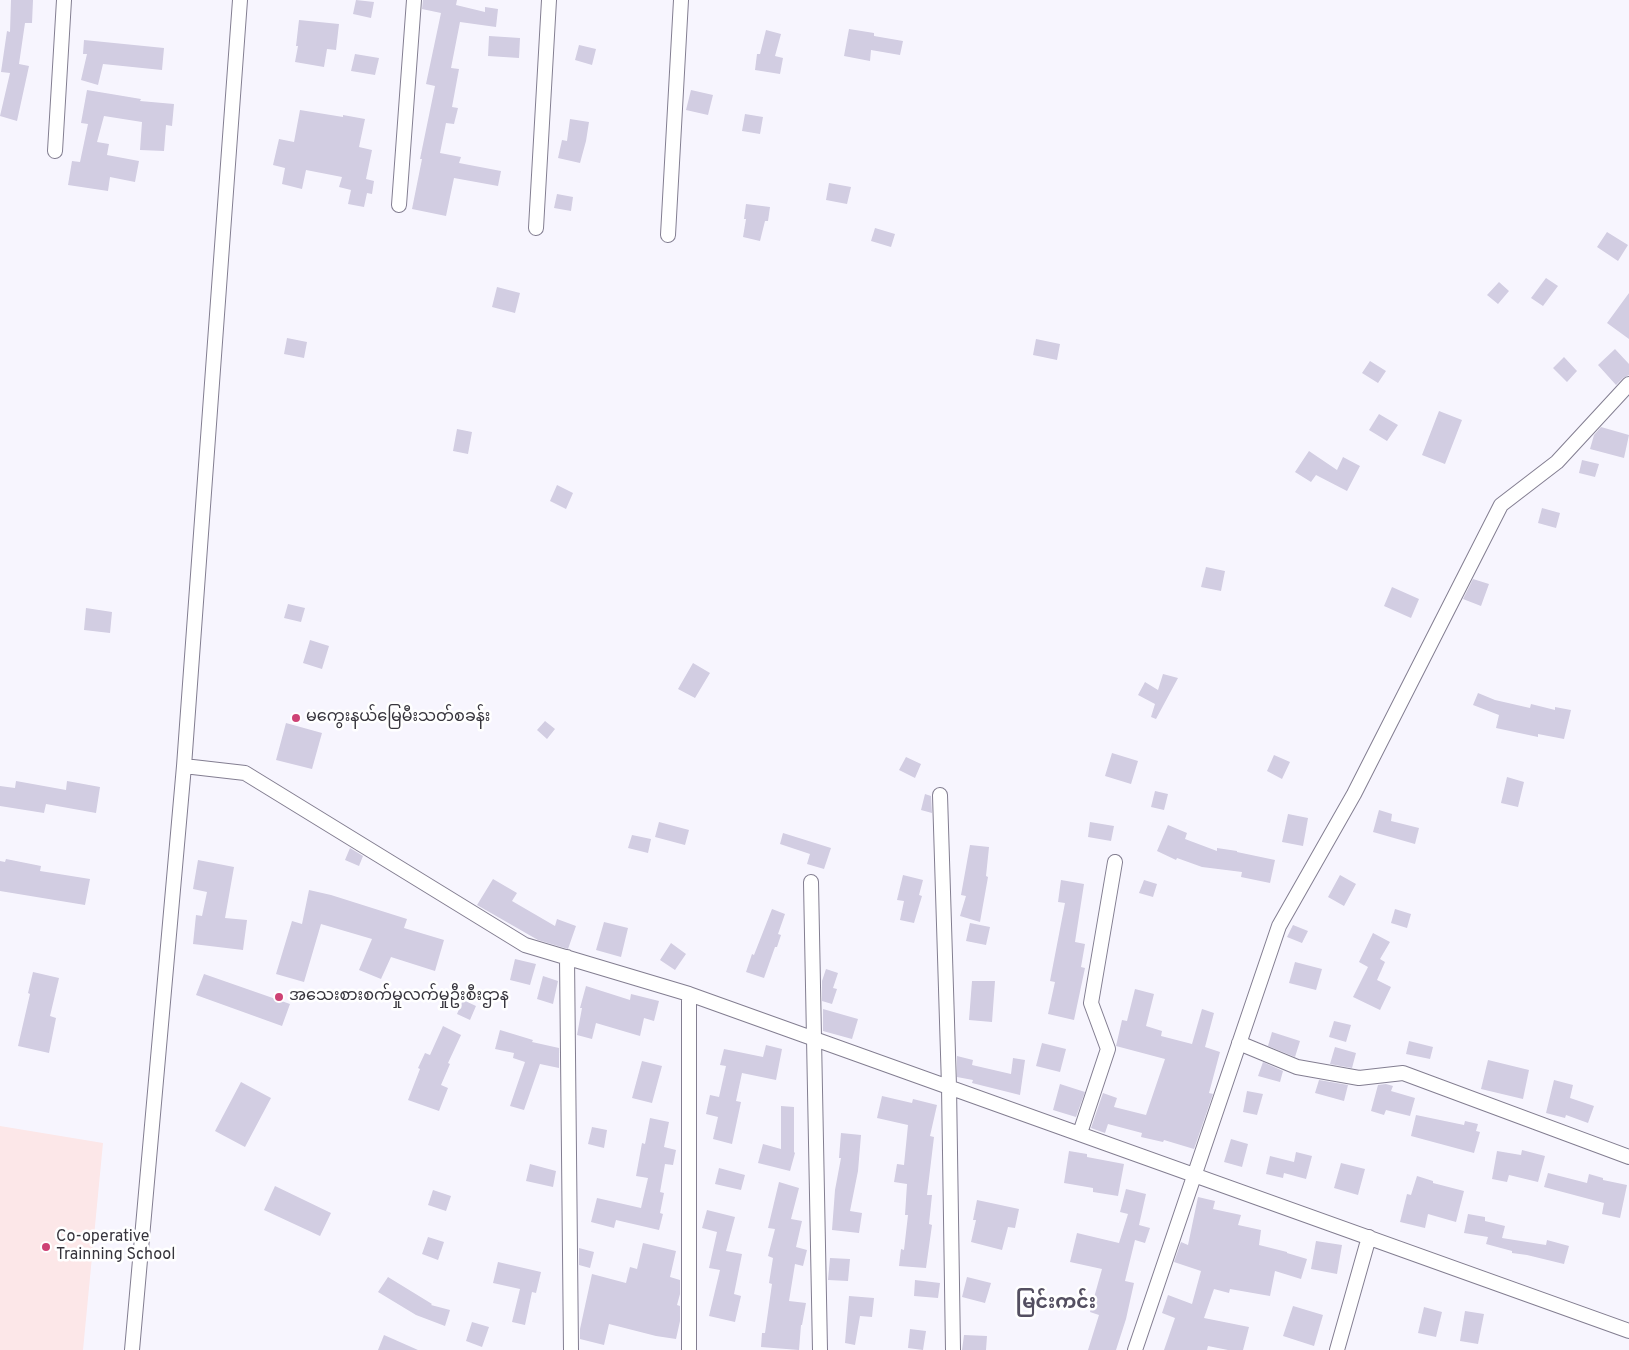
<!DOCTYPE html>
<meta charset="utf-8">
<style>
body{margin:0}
canvas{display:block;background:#f7f5fe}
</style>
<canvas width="1629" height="1350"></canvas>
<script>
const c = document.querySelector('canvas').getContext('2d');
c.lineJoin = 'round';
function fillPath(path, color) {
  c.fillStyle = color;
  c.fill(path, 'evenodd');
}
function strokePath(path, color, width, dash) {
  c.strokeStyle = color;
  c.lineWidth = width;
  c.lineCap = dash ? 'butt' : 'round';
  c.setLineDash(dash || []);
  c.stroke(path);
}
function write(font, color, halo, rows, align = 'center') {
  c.font = font + ' Overpass,"Noto Sans Myanmar",sans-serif';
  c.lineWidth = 5;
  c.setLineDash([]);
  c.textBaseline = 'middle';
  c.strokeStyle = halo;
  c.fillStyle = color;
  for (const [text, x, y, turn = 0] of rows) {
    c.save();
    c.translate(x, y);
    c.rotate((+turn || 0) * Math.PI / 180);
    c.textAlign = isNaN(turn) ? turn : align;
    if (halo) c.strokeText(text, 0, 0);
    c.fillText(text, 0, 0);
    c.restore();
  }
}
fillPath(new Path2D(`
 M0,1126L103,1143L83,1350H0Z`), '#fce7e8');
fillPath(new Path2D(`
 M11,0H33L32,23H25L19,64L29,66L17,121L0,116L10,73L1,72L7,31L10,32Z
 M356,0L374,2L371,18L353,14Z
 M423,0H457L456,5L485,12V7L498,9L496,27L460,22L451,68L459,69L452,107L458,108L454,124L446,123L440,153L461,157L459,163L501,171L498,186L454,178L446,216L412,209L422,159H420L435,86L426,84L441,13L422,9Z
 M299,20L339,24L336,50L327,49L324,67L295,62L298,46H296Z
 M849,29L874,33V36L903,41L900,55L871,50L870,61L844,56Z
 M766,30L781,34L775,56L783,58L780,74L755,70L757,54H760Z
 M489,36L520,38L519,58L488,56Z
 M84,40L164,48L162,70L103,64L98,85L81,80L87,54H83Z
 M579,45L596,49L592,65L575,60Z
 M355,54L379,58L375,75L351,71Z
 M87,90L141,99L140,101L174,104L172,126L166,125L164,151L140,150L142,122L104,116L97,142L109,144L107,155L139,161L135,182L110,177L108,191L68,185L72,161L80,162L88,124L81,123Z
 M691,90L713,95L708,115L686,110Z
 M300,110L343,117V115L365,119L359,147L372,150L366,179L374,181L372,194L367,193L364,207L348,204L351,190L339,187L342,177L306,170L302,189L282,184L285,168L273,165L279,139L294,142Z
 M745,114L763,117L760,134L742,131Z
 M570,119L589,122L586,141L580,163L558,158L562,140L567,141Z
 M829,183L851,187L847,204L826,200Z
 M557,194L573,197L571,211L554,208Z
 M746,204L770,207L768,221H765L760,241L743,237L746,219H744Z
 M875,228L895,234L891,247L871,241Z
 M1607,232L1628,245L1618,261L1597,247Z
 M1546,278L1558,286L1543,306L1531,298Z
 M1499,282L1509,291L1498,304L1487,295Z
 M497,287L520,293L515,313L492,307Z
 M1629,293V339L1607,323Z
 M287,338L307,342L304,358L284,354Z
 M1036,339L1060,344L1057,360L1033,355Z
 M1615,349L1629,364V375L1623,378L1616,385L1598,365Z
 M1564,357L1577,371L1567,382L1553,368Z
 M1370,361L1386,371L1378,383L1362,373Z
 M1439,411L1462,420L1445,464L1422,455Z
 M1379,414L1398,425L1387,441L1369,430Z
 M1601,427L1629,435L1624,458L1590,449L1594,435Z
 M457,429L472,432L468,454L453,451Z
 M1309,451L1337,470L1343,457L1360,466L1347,491L1316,475L1311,482L1295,472Z
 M1582,460L1599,464L1595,477L1579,473Z
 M557,485L573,493L566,509L550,501Z
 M1542,508L1560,513L1556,528L1538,523Z
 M1206,567L1225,571L1221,591L1201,587Z
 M1473,579L1489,584L1481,606L1463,599Z
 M1392,587L1419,599L1411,618L1384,606Z
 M288,604L305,608L301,622L284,618Z
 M86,608L112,612L110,633L84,630Z
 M310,640L329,646L322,669L303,663Z
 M693,663L710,673L695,698L678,689Z
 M1163,674L1178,678L1156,719L1151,717L1155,704L1138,695L1145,682L1158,690Z
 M1478,693L1495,700L1530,708L1531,704L1555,710V707L1571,710L1564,739L1538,734V737L1496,728L1499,715L1473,705Z
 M545,721L555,729L547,739L537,730Z
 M286,723L322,733L312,769L276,760Z
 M1112,753L1138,761L1131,784L1105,776Z
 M1274,755L1290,762L1282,779L1267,771Z
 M906,757L921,764L915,778L899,770Z
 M1507,777L1524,782L1518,807L1501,803Z
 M16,781L66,790L67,781L100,787L96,813L46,804L44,813L0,806V786L15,788Z
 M1155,791L1168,794L1164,810L1151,807Z
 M925,794L931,796L932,813L921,810Z
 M1379,810L1392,814L1391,821L1419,828L1415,844L1373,832Z
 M1288,814L1308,818L1303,846L1282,842Z
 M659,822L689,830L685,845L655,837Z
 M1090,822L1114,826L1111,841L1088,837Z
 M1168,825L1187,833L1185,839L1217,851V848L1237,851V852L1275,860L1270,883L1241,877L1242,872L1202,867L1177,858L1176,860L1157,851Z
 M783,833L831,848L824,869L807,864L810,854L780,844Z
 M632,835L651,839L648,853L628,848Z
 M970,845L989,847L986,876L988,877L980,922L960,916L966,896L961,895Z
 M350,848L363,856L359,866L345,860Z
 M6,859L41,866L40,871L90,879L85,905L0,891V861L5,862Z
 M198,860L234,867L225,918L247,920L243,950L193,944L196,915L202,916L207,892L193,889Z
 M903,875L923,880L919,895L922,896L914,923L900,920L904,901L897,900Z
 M1340,875L1356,884L1344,906L1328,897Z
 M493,879L517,893L512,901L555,926L557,919L576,926L568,949L538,940L477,905Z
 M1061,880L1084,884L1075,942L1085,944L1081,967L1085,968L1074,1020L1048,1014L1055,982L1050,981L1065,903L1058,902Z
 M1144,880L1157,884L1153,897L1139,893Z
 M309,890L331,895L407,919L404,928L444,940L435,971L391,957L381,979L359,970L372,939L321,924L304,982L276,974L292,921L302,924Z
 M772,909L785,914L778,934L781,935L777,947H775L764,978L746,972L752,954L754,955Z
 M1395,909L1411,914L1407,928L1391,923Z
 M604,922L628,928L621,957L596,950Z
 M970,923L990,927L986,945L966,941Z
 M1293,925L1308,931L1302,943L1287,937Z
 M1373,933L1390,942L1380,959L1385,962L1377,980L1391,987L1380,1010L1353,997L1368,967L1359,962Z
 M671,943L686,954L675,970L660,960Z
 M515,959L536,964L530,985L510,980Z
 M1295,962L1322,969L1316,990L1289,983Z
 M826,969L838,973L833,988L837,989L832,1004L822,1001V981Z
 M33,972L59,978L50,1016L56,1018L49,1053L18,1046L30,994L28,993Z
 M204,974L290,1004L282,1026L196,995Z
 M543,976L558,981L553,1004L537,999Z
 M972,981H995L992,1022L969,1020Z
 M586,986L630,1000L631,994L659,1001L654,1021L644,1018L640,1036L596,1023L592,1039L577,1035L582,1008H580Z
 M1135,989L1154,994L1146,1026L1162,1031L1161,1036L1192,1044L1202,1009L1214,1013L1205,1047L1220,1052L1209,1093L1213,1094L1194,1149L1164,1140L1163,1142L1141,1137L1142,1133L1108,1124L1105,1133L1091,1128L1103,1093L1117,1098L1114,1107L1146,1115L1165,1059L1116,1046L1122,1020L1127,1021Z
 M463,1000L476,1006L470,1020L457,1014Z
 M823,1009L858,1019L852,1039L823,1031Z
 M1334,1021L1351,1025L1346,1042L1329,1037Z
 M443,1026L461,1035L448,1063L450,1064L441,1085L448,1088L439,1111L408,1100L420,1069L418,1068L425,1053L430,1055Z
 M500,1030L533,1040L532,1042L559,1048V1068L540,1064L524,1110L510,1106L525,1062L513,1058L514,1053L495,1049Z
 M1272,1032L1300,1041L1295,1057L1268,1046Z
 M1409,1041L1433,1047L1430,1059L1406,1054Z
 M1042,1043L1066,1049L1060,1072L1036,1066Z
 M766,1045L782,1049L776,1080L742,1073L736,1101L741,1102L732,1144L713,1139L718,1117L706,1114L710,1095L719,1097L726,1066L720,1065L724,1049L763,1057Z
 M1335,1047L1356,1053L1352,1068L1330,1064Z
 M957,1056L973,1060L972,1065L1011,1074L1013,1058L1025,1060L1020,1095L972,1083L973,1080L957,1077Z
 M1488,1060L1529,1070L1523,1099L1481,1089Z
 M642,1061L662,1066L652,1103L632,1098Z
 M1263,1062L1283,1071L1280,1082L1258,1076Z
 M1319,1080L1348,1085L1344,1101L1315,1093Z
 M1554,1080L1573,1085L1570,1098L1594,1106L1588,1123L1566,1115L1565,1118L1546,1113Z
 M241,1082L271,1098L245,1147L215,1131Z
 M1060,1084L1085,1092L1076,1117L1053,1110Z
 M1386,1084L1393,1086L1391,1091L1415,1098L1410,1116L1386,1110L1384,1115L1371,1111L1378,1085Z
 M1247,1091L1263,1094L1257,1115L1243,1112Z
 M882,1096L912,1103L913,1099L937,1105L930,1136L934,1137L927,1195H932L929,1224L932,1225L926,1268L899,1266L901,1249L904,1250L908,1215H905L907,1184L894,1182L897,1164L904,1165L908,1125L877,1118Z
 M781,1106L794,1107V1152L795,1153L790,1171L758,1163L763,1144L781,1149Z
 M1416,1115L1464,1125L1465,1121L1478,1124L1476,1131L1480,1132L1474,1153L1411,1136Z
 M650,1118L669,1122L664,1147L676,1150L673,1165L665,1164L660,1192L664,1193L660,1213L663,1214L659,1230L616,1220L614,1228L591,1222L597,1198L641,1208L648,1178L636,1176L642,1143L645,1144Z
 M592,1127L607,1130L604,1148L588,1144Z
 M841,1133L861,1135L858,1171L850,1211L862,1213L859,1233L832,1230L835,1190L841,1158H839Z
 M1231,1139L1248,1144L1242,1167L1224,1162Z
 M1522,1150L1545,1156L1538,1182L1509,1175L1507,1182L1492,1179L1497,1151L1521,1155Z
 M1069,1151L1087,1154V1157L1124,1164L1118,1196L1093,1192V1188L1064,1183Z
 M1296,1152L1312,1156L1306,1179L1284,1173L1283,1178L1266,1174L1270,1156L1294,1162Z
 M1341,1163L1365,1169L1358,1195L1334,1188Z
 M530,1164L556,1171L553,1187L526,1181Z
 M719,1168L745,1175L741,1190L715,1184Z
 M1548,1173L1587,1183L1589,1174L1603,1178V1180L1627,1185L1620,1218L1602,1214L1604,1203L1544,1187Z
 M1417,1176L1433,1181V1183L1464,1191L1456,1222L1428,1214L1425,1228L1400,1222L1407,1194L1411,1195Z
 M779,1182L799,1188L791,1219L802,1221L796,1247L807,1250L803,1266L795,1264L789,1301L806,1303L802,1325H801L799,1350L761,1347L762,1333H765L772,1284L769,1283L773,1258L768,1256L775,1229L768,1228Z
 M275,1186L331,1213L320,1236L264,1210Z
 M1126,1189L1146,1194L1139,1225L1150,1228L1145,1243L1135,1240L1125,1281L1134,1283L1126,1319L1116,1350H1088L1099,1315L1090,1312L1102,1269L1070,1262L1077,1233L1119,1243L1128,1214L1120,1212Z
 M433,1190L451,1196L446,1211L428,1205Z
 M1198,1197L1215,1201L1213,1209L1241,1215L1238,1225L1261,1230L1259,1245L1287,1252V1253L1307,1259L1301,1279L1275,1271L1270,1296L1230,1289L1229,1293L1214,1289L1204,1318L1249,1327L1243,1350H1228L1208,1346L1207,1350H1164L1175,1318L1162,1313L1168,1295L1192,1304L1201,1271L1174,1262L1181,1242L1188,1245Z
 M977,1200L1019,1209L1015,1228L1008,1227L1002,1250L971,1242L976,1220H973Z
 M707,1210L735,1217L726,1251L742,1254L734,1294L741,1296L735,1322L709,1316L720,1270L709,1268L717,1232L702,1228Z
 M1468,1214L1485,1217V1221L1505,1226L1502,1238L1546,1245L1547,1240L1569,1246L1564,1264L1527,1255L1512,1253V1251L1486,1244L1488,1237L1464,1233Z
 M428,1237L444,1242L438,1260L422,1254Z
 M1316,1241L1342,1245L1337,1274L1311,1269Z
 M643,1243L676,1251L670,1277L680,1280V1294L677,1305L680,1306V1321L676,1339L656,1336L609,1324L604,1345L580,1339V1329L592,1274L626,1283L630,1267L637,1269Z
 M579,1248L594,1252L590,1268L579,1265Z
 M830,1258L850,1259L848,1281L828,1280Z
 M498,1262L541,1272L536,1293L532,1292L525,1325L512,1322L520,1289L493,1283Z
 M388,1277L432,1304L431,1305L450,1310L445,1326L416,1315L378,1292Z
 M967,1277L991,1283L985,1303L962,1297Z
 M915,1280L940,1283L938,1298L914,1296Z
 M849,1296L874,1298L872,1317L860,1316L855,1345L845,1343Z
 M1293,1306L1323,1315L1314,1346L1283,1336Z
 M1424,1307L1442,1312L1436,1337L1418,1333Z
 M1465,1311L1484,1314L1478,1344L1460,1341Z
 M472,1322L489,1327L482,1347L466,1341Z
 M910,1329L926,1331L923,1350L908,1348Z
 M384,1335L418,1350H378Z
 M964,1335L987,1336L986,1350H962Z`), '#d2cde2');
const street = new Path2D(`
 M55,151L64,0
 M399,205L414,0
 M536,228L549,0
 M668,235L681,0
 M184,766L245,773L525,945L689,994L1629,1331
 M940,795L949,1086L953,1350
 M811,882L820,1350
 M567,957L571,1350
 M1239,1043L1297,1067L1359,1078L1403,1073L1629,1157
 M1080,1133L1108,1049L1091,1003L1115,862
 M132,1350L184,766L240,0
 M689,1350V994
 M1135,1350L1279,926L1354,794L1501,505L1557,462L1629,384
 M1337,1350L1369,1237`);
strokePath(street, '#837e91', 16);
strokePath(street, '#fff', 14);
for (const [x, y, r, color] of [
 [296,718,5,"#ce4275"],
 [279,997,5,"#ce4275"],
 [46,1247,5,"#ce4275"]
]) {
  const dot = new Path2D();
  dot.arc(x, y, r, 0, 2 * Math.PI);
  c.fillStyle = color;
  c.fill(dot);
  strokePath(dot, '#fff', 2);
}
write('16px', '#37353d', '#fff', [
 ["မကွေးနယ်မြေမီးသတ်စခန်း",306,718],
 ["အသေးစားစက်မှုလက်မှုဦးစီးဌာန",289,997],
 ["Co-operative",56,1238],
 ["Trainning School",56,1256]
], 'left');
write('bold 19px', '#544f61', '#fff', [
 ["မြင်းကင်း",1056,1304]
]);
</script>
